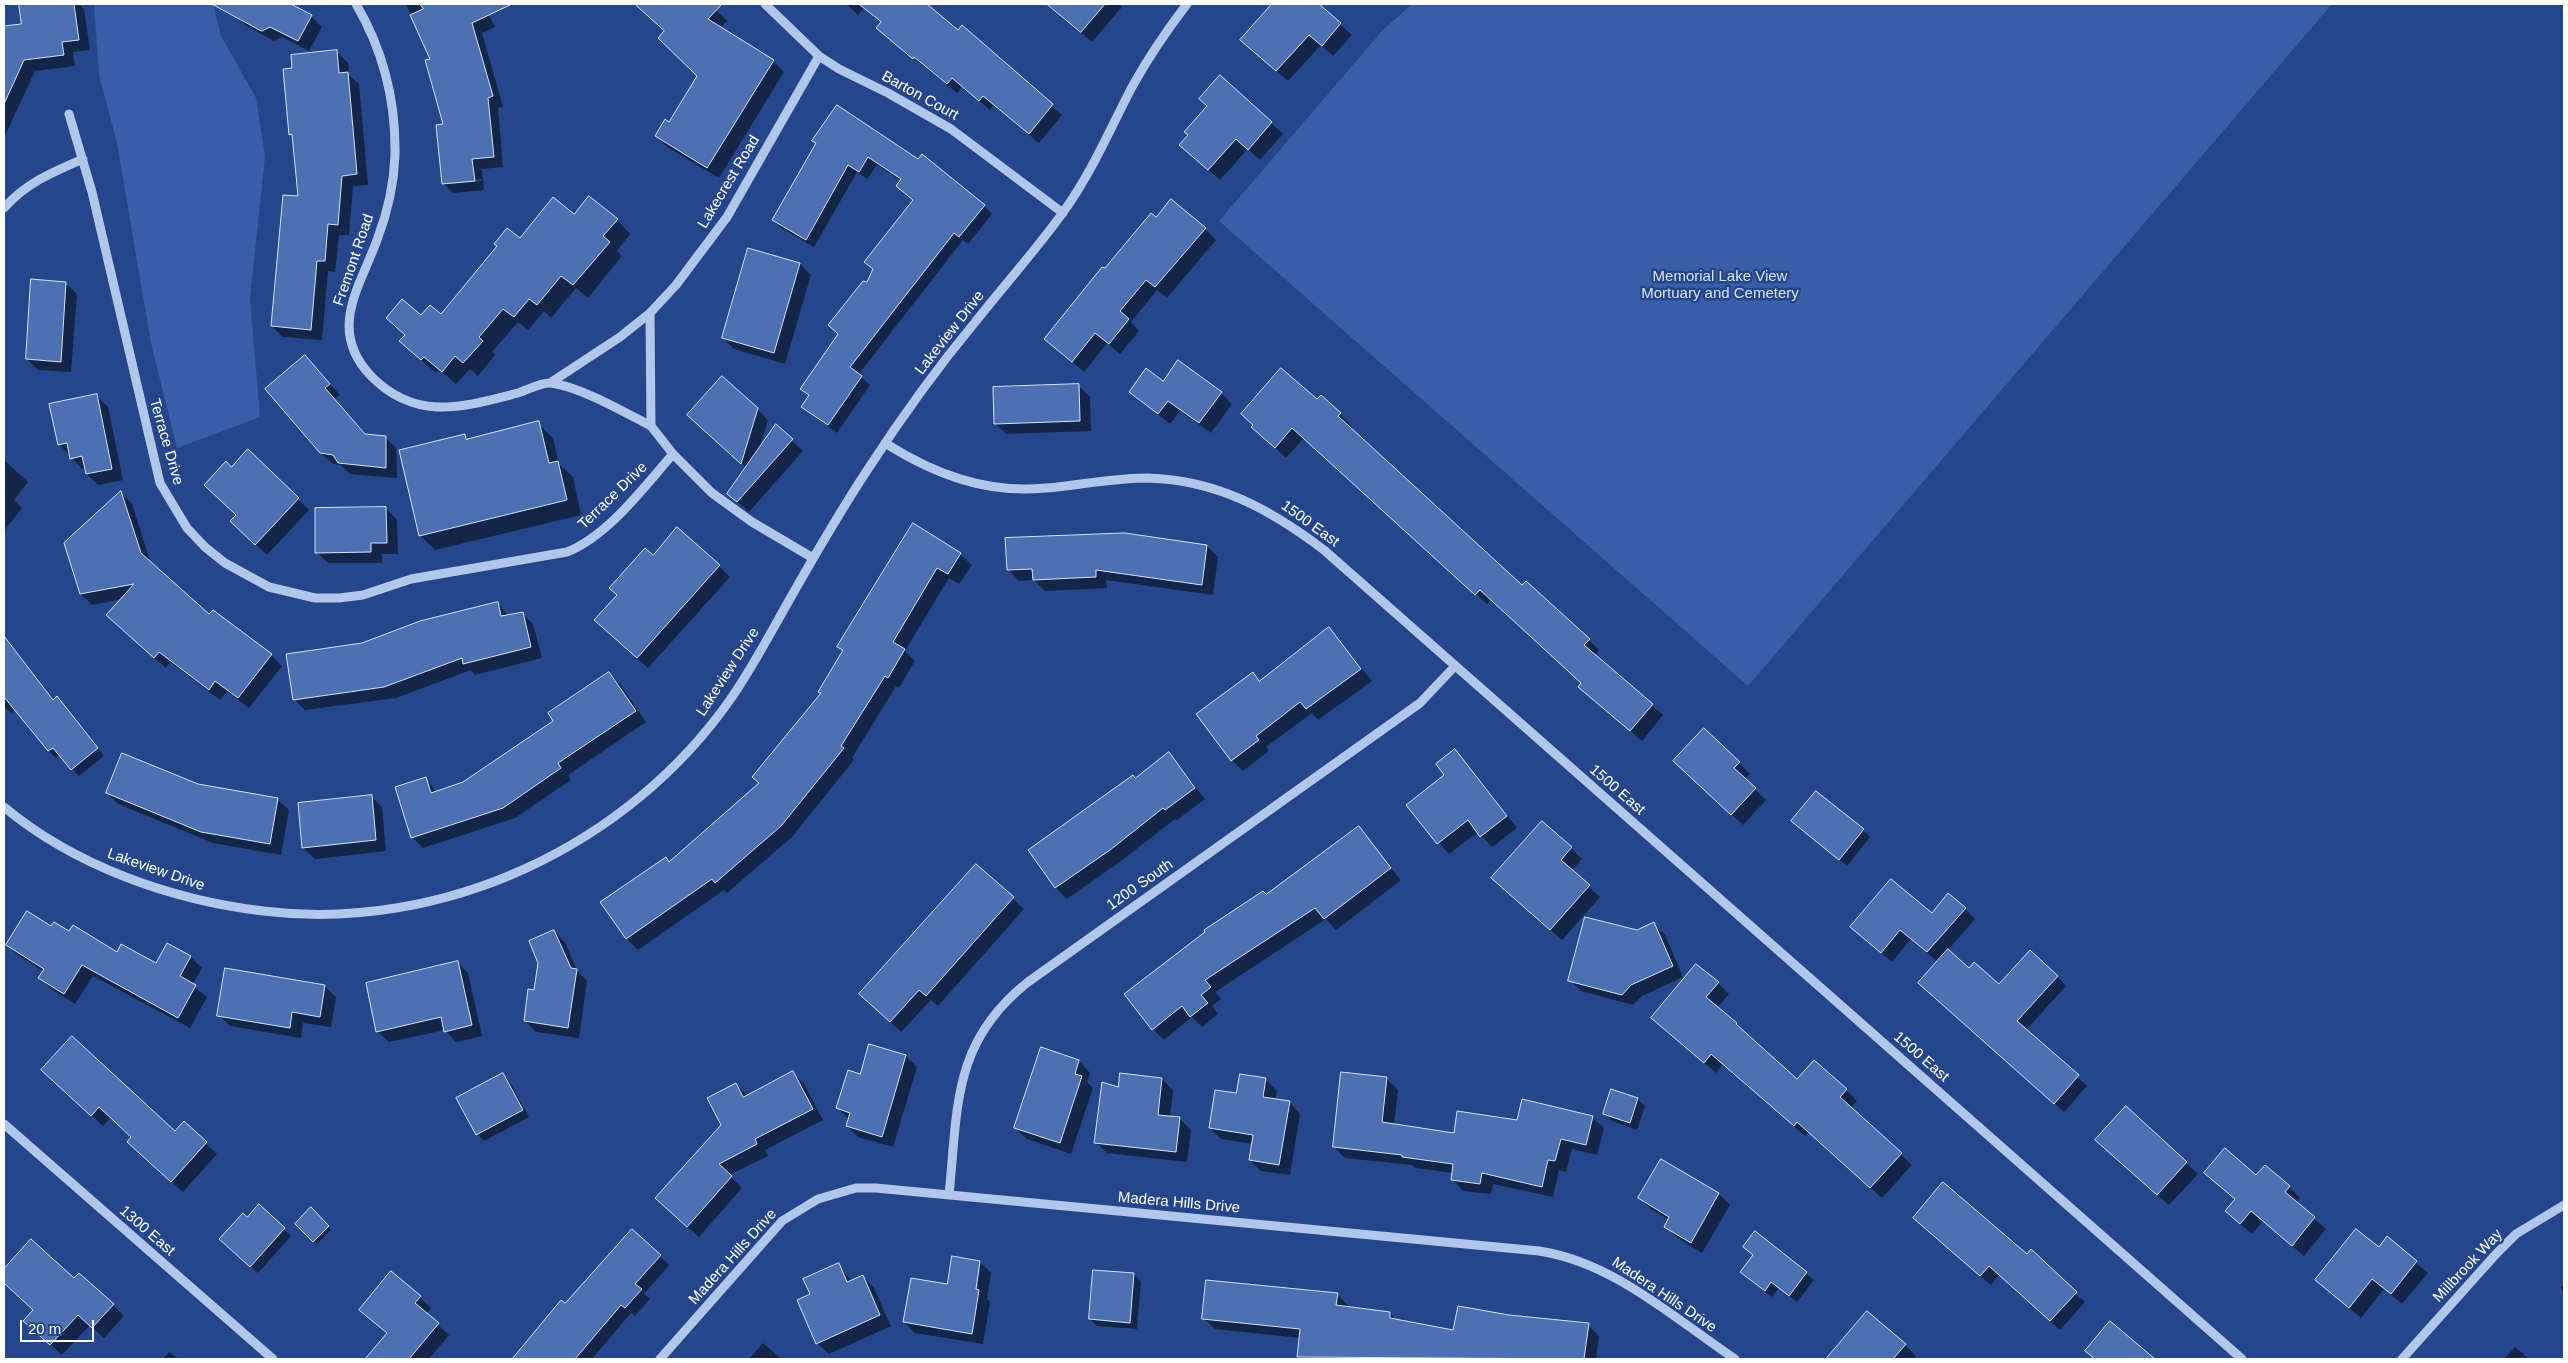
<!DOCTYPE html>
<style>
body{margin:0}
#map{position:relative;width:2568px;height:1363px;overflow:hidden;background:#25468a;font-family:Arial,sans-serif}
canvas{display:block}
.frame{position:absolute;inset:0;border:5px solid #fff;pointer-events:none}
.scale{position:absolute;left:20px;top:1320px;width:74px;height:22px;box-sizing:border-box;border:2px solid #fff;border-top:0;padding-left:6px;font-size:15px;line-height:18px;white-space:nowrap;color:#fff;-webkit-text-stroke:4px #25468a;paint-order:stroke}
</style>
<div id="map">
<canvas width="2568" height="1363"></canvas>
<div class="frame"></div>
<div class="scale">20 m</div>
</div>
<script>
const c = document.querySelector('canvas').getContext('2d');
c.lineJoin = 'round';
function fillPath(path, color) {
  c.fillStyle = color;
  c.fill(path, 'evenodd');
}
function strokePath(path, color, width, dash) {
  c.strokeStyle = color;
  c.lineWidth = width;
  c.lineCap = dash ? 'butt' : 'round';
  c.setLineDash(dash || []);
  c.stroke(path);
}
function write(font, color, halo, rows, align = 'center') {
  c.font = font + ' Arial,sans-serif';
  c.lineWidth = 5;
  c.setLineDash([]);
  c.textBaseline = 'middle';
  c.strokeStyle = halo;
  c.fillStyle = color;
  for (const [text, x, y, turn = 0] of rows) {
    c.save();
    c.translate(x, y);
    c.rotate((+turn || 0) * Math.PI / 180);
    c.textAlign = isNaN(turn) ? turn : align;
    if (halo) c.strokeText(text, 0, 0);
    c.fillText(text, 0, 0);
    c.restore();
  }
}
fillPath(new Path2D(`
 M94,4H213L221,36L256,98L265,156L250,299L260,417L177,448L151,343L117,143L99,75Z
 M1412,4H2332L1748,686L1219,221L1382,31Z`), '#395ea7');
fillPath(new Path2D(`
 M32,4H79L84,9L90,50L73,52L75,66L35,71L4,138V28L23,25L20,5Z
 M229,4H290L311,16L322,27L309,51L282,37L274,41L245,25L233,14Z
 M406,4H483L495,27L482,33L503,107L498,108L503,167L482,169L484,190L453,193L443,183L445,125L432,59ZM481,179V181L451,184V182Z
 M636,4H710L727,21L720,28L773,61L784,72L719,178L667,147L656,136L669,123L698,76L666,32Z
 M846,4H925L1062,115L1039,143L994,105L990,110L962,87L957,93L888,38L878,28L882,23L864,8L858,15Z
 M1049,4H1119L1122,7L1092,42Z
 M1274,4H1317L1352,35L1333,56L1321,45L1288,81L1242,39Z
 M337,52L348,63L349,75L359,84L368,185L353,186L349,235H339L335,272L328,271L322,340L283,337L272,326L299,197L294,138L290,134L294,69Z
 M1220,77L1283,134L1260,160L1248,149L1220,180L1192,156L1189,135L1208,107Z
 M837,107L984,206L992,214L968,244L963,240L858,375L870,385L837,433L802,407L809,396L802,389L839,335L868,284L874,270L865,262L914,201L897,186L902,181L877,165L867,179L857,172L814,247L781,228L773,220Z
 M574,216L617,220L630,234L617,251L622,256L588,298L576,288L551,318L544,311L528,330L518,322L492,352L495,355L478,376L470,369L456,384L439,369L436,373L415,354L405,336L387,318L441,316L520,240Z
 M1156,219L1205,229L1216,240L1167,298L1157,290L1131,322L1139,331L1120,354L1107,343L1084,372L1046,339L1105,270Z
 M800,264L811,275L785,364L734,349L723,338Z
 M65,283L77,294L71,372L38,370L27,359Z
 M305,356L340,395L335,399L366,435L385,437L396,448L397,478L350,474L341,465L333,464L321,453Z
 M1163,382L1221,393L1232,404L1211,433L1180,411L1170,424L1131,392Z
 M1078,385L1090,397L1091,431L1006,434L995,423Z
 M96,395L108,407L123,480L98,485L87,474L86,468L82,469L59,444Z
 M1317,401L1340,414L1350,424L1348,427L1522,587L1589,640L1599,650L1594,656L1663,715L1642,741L1590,697L1579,687L1582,683L1491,600L1487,604L1304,438L1286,458L1253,427Z
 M757,409L768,420L760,447L776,426L803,451L749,512L728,494L747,468L700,426Z
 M538,423L553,438L559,464L573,477L581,515L435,550L420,535L464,436L468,439Z
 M248,451L309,510L267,555L243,532L237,515L232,469Z
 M4,460L28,482L14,500L22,508L4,531Z
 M121,493L132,504L151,564L210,616L271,655L282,666L249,708L227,691L220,700L170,662L166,668L119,626L122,599L92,605L81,594Z
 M386,508L397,520L398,554H382V563H328L317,552Z
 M913,525L960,554L972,565L959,584L949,578L905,651L915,661L899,688L896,686L852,758L854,760L792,837L727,893L724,890L638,950L627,939L602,902L665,858L670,863L761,784L822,694L819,691L843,651L839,647Z
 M1125,534L1207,546L1218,557L1213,595L1106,580L1107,588L1045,591L1034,580L1019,581L1008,569Z
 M653,557L719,566L730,577L648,668L607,631L618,596Z
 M497,603L509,616L522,613L533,624L542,658L475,675L471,670L396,698L305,710L294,699L362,644Z
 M1329,629L1372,681L1318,720L1312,713L1266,747L1269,751L1243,771L1232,760L1252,674L1260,682Z
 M4,643L5,645L8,643L15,650L54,700L57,698L64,705L104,756L79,776L60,755L56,758L49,751L16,710L11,713L4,706Z
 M609,673L620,684L646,722L568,775L571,780L515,818L423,848L412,837L425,778L437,792L463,783L554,721Z
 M1455,751L1517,828L1492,847L1478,832L1449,854L1408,805L1446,776Z
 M1169,754L1205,799L1177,820L1175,819L1121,861L1067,899L1056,888L1030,850Z
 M1739,763L1750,774L1744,779L1766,800L1743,825L1686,772Z
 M197,785L277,799L289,810L281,855L213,843L118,804L107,793Z
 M371,796L382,807L386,851L315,859L303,848Z
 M1793,821L1863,830L1870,837L1847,866Z
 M1358,828L1401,880L1336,930L1326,919L1215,992L1221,999L1212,1006L1218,1014L1202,1027L1192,1017L1164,1040L1153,1029L1266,895Z
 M1571,848L1582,859L1571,871L1600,897L1562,940L1504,889Z
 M976,865L1024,909L938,1006L931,1000L901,1032L872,1005Z
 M1965,909L1975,919L1947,951L1969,970L1999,986L2057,976L2066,986L2026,1030L2087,1086L2064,1112L1929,992L1938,962L1911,939L1892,962L1862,937L1932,915Z
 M1654,924L1665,935L1683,977L1642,996L1633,1005L1581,991L1570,980L1637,931Z
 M51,928L70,933L117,954L156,964L168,944L191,957L202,968L192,985L207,997L190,1028L93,976L75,1004L51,989L39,978L43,971L19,956L7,945Z
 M554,931L565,942L577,971L587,981L579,1038L536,1032L525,1021Z
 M457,962L468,973L482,1036L456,1042L445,1030L389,1042L377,1031Z
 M226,969L325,986L336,997L331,1027L303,1023L301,1038L230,1026L219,1015Z
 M1718,983L1729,994L1717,1008L1798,1081L1846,1090L1857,1101L1851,1108L1912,1165L1882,1198L1809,1132L1805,1136L1723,1064L1716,1073L1653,1018Z
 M870,1045L906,1056L917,1067L893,1147L858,1137L847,1126L849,1120L838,1108L861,1075Z
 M1042,1049L1079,1061L1090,1073L1087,1082L1093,1088L1071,1154L1027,1139L1015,1128Z
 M793,1073L804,1084L823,1120L765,1150L768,1156L729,1175L742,1188L699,1237L668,1209L723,1125L736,1084L747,1095Z
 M503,1074L510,1082L529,1117L484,1141L477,1134Z
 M1162,1079L1173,1090L1170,1118L1180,1119L1191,1130L1187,1162L1107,1153L1096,1142L1119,1089Z
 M1387,1079L1398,1090L1394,1125L1455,1134L1592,1117L1604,1128L1597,1155L1572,1149L1566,1172L1559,1170L1553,1197L1493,1184L1491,1194L1463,1191L1452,1179L1453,1173L1415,1168L1412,1165L1345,1158L1334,1147Z
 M1266,1080L1277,1091L1275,1100L1289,1102L1300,1114L1290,1175L1261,1171L1250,1160L1253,1144L1221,1139L1210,1128L1237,1095Z
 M54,1081L175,1133L184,1123L217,1154L183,1192L140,1153L132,1138L110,1118L103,1126Z
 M1612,1091L1638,1099L1645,1106L1637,1130L1612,1121L1604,1114Z
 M2126,1108L2198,1174L2169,1205L2108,1151Z
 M1661,1161L1719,1194L1730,1205L1702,1253L1676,1237L1665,1226L1669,1220L1651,1209L1640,1198Z
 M2256,1177L2289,1187L2300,1198L2296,1203L2326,1229L2304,1256L2263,1221L2252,1234L2238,1222Z
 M311,1209L331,1230L317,1244L297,1223Z
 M1924,1228L2027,1256L2085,1302L2060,1330L1999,1275L1991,1285Z
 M284,1229L291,1236L258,1273L228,1246Z
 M1755,1233L1814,1280L1797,1302L1779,1288L1772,1297L1749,1279L1754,1256L1744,1247Z
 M2387,1238L2428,1273L2402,1304L2384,1289L2361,1318L2316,1280L2379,1248Z
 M31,1241L74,1280L113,1305L124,1316L104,1338L90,1325L62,1355L36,1332L35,1311L4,1282V1271Z
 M660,1256L669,1265L644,1294L650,1299L635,1316L631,1313L592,1359H528L520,1351L565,1305Z
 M980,1262L991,1273L987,1299L990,1302L983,1344L915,1333L904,1322ZM978,1269H980L976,1296L973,1295Z
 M838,1265L852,1281L863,1276L874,1288L891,1326L829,1354L817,1343L812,1295Z
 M1134,1274L1141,1282L1137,1329L1097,1326L1090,1319Z
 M2564,1286V1295L2561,1287Z
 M1337,1294L1348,1306V1308L1390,1313L1397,1321L1454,1331L1509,1317L1588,1325L1599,1336L1596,1359H1300L1298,1357L1301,1338L1215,1329L1203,1318Z
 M420,1297L431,1308L426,1314L449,1335L429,1359H369L388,1334L361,1310Z
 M2110,1323L2153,1359H2096L2087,1351Z
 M763,1343L781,1359H749Z
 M1905,1345L1916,1356L1913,1359H1834L1831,1356Z
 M2515,1347L2529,1359H2504Z
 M169,1352L178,1359H163Z`), '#0007');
const building = new Path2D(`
 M19,4H74L79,40L62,42L64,55L24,60L4,104V26L21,24Z
 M212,4H291L312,15L298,41L270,27L262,31Z
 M420,4H512L472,23L493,96L488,98L494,157L472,159L475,181L442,184L436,125L443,124L425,60L430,59L410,15L423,9Z
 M635,4H722L708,19L774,60L707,168L655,136L665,119L669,122L697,76L658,38L664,31Z
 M859,4H927L958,30L962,25L1053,104L1029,134L983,96L979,101L952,78L947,84L914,57L913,59L876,28L881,22Z
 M1047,4H1105L1081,32Z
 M1272,4H1319L1341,23L1322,46L1309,35L1276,71L1240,40Z
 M337,50L339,73L348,72L357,174L342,176L338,225L328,224L325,261H317L311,330L271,326L283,195L298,196L292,134L289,135L283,69L292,68L291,55Z
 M1220,75L1272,122L1248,150L1236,139L1208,170L1179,145L1188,135L1184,132L1207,106L1199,99Z
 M837,105L918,159L922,154L985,205L959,237L954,233L850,367L862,376L828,425L801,407L809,395L800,389L838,334L828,325L863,281L867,282L873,269L864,262L913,200L896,186L901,179L868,157L859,172L848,165L806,240L772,220L816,143L812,141Z
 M589,196L618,219L603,236L610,242L573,285L561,276L537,305L529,299L514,317L503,309L479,337L483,341L463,363L455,356L442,372L424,357L421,360L399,341L405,335L386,318L402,299L421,315L430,305L441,314L497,246L494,244L507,228L520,238L553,197L574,214Z
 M1171,199L1206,228L1155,287L1146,280L1120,311L1129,319L1109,344L1095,333L1072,362L1044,339L1102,267L1105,268L1151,213L1156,217Z
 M748,248L800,263L774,353L722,338Z
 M31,279L66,282L61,362L26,359Z
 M305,355L330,384L325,388L365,434L386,436V468L338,463L333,455L320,453L265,389Z
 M1178,360L1222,392L1199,423L1168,401L1158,414L1129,392L1146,368L1163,381Z
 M1281,368L1317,399L1321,395L1341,413L1338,416L1522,585L1526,581L1590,639L1584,645L1653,704L1630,731L1578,687L1581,683L1480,590L1475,595L1292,428L1275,448L1251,427L1253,425L1241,414Z
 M722,376L758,408L741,464L687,415Z
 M1079,384L1080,421L994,424L993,387Z
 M97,394L112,469L86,474L82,456L70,459L67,443L58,445L49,404Z
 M539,421L549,463L558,461L567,500L419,536L399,450L465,434L466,439Z
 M776,424L793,439L737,502L727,494Z
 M248,449L299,498L255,545L230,521L236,515L204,485L226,461L231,467Z
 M121,491L141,553L209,614L213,610L272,654L238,698L215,681L209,690L159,652L154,658L106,615L134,584L80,594L64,543Z
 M386,507L387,543H371V552L315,553V508Z
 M913,523L961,553L948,574L937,568L893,642L905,649L888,678L885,676L841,746L844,748L781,826L715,883L712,879L626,939L600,902L666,857L669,862L759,783L752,777L821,693L818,692L843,650L837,647Z
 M677,527L720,565L637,658L594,620L617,595L609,588L645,548L653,555Z
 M1125,533L1207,545L1202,585L1096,570V577L1033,580L1032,569L1007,570L1005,538Z
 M498,602L501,616L523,612L531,647L463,664L462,658L384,687L293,700L286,654L362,643L420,621Z
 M1329,627L1361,669L1306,709L1300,702L1256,736L1259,740L1231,761L1196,714L1253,672L1259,681Z
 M4,636L53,700L57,696L98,748L71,770L53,748L48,751L4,697Z
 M609,672L636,711L558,763L561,768L503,808L411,838L395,787L426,777L431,793L463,782L553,721L548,713Z
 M1704,728L1740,762L1734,768L1756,788L1731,815L1673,761Z
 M1455,749L1507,816L1480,837L1468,820L1437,844L1406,805L1444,775L1436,764Z
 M1169,752L1195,788L1165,810L1163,808L1110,850L1055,888L1028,850L1133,775L1135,778Z
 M122,753L198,784L278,798L270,844L201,832L106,793Z
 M1816,791L1864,829L1839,860L1791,821Z
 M372,795L376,840L302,848L298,803Z
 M1542,821L1572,847L1561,860L1590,885L1550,930L1491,878Z
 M1359,826L1391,868L1324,919L1315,908L1205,980L1211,987L1201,995L1208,1003L1190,1017L1182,1006L1152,1030L1124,994L1205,932L1204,930L1263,891L1266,894Z
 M976,864L1014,897L926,996L919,990L890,1022L859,994Z
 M1891,879L1932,913L1948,893L1966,908L1927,952L1900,930L1881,953L1850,927Z
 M27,911L51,926L54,922L69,931L73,925L117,952L121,944L156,963L167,943L191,956L180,976L196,985L178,1018L82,965L64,994L38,978L44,969L6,945Z
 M1585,917L1637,930L1654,922L1673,966L1631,985L1622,995L1568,981Z
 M554,930L571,968L577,969L568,1028L524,1021L528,989L534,990L538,963L529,941Z
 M1948,949L1969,968L1974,962L1999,984L2030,950L2058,976L2017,1021L2079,1075L2054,1104L1918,983Z
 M458,961L472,1025L444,1032L441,1017L376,1032L366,983Z
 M1696,964L1719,982L1706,997L1737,1023L1736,1024L1797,1079L1814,1060L1847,1089L1840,1097L1902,1153L1870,1188L1797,1122L1794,1126L1711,1054L1704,1063L1651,1018Z
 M225,968L325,985L320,1017L292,1012L290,1028L217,1016Z
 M72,1036L175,1131L184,1121L207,1142L171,1182L127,1142L131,1137L99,1107L91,1116L41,1070Z
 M869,1044L906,1055L882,1137L846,1126L850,1113L836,1108L848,1070L860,1074Z
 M1041,1047L1079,1060L1075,1074L1082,1076L1060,1143L1014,1128Z
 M793,1071L813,1109L755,1139L757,1144L719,1164L732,1176L687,1227L655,1198L721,1125L707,1098L736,1083L743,1097Z
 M1341,1072L1387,1077L1382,1122L1454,1133L1457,1111L1517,1120L1522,1099L1593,1116L1586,1145L1561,1139L1555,1161L1548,1160L1542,1187L1482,1173L1480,1184L1451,1180L1453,1164L1402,1157V1155L1333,1147Z
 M503,1073L523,1110L476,1135L456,1098Z
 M1120,1073L1162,1078L1158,1115L1180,1117L1176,1152L1094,1143L1102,1082L1118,1087Z
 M1240,1074L1266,1078L1263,1097L1290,1101L1279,1165L1249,1160L1253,1135L1209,1128L1215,1090L1236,1093Z
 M1611,1089L1638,1098L1630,1123L1603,1114Z
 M2126,1106L2187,1162L2157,1195L2095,1140Z
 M2225,1148L2256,1175L2265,1165L2290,1186L2285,1192L2315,1217L2292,1246L2251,1211L2240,1224L2225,1211L2235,1199L2204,1173Z
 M1661,1159L1719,1193L1691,1243L1664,1227L1669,1217L1638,1198Z
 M1943,1182L2027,1254L2031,1249L2077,1292L2050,1321L1989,1266L1980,1276L1913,1218Z
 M259,1204L285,1228L250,1267L219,1239L243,1213L247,1217Z
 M311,1207L329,1226L313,1242L295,1224Z
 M632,1229L661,1255L635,1284L642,1289L625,1308L621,1305L575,1359H512L561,1300L565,1303Z
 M2356,1229L2379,1247L2387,1236L2417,1261L2391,1294L2372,1279L2349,1308L2315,1280Z
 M1755,1231L1807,1272L1789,1296L1771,1282L1765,1291L1740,1272L1753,1255L1743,1247Z
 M31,1239L74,1278L79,1273L114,1304L92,1328L78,1315L50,1345L23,1321L33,1310L4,1283V1269Z
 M952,1256L980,1261L976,1289L979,1290L972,1334L903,1322L911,1278L947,1284Z
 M839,1263L847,1282L863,1275L880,1315L816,1344L797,1300L810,1294L803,1279Z
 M1093,1270L1134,1273L1130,1323L1089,1319Z
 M391,1271L421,1296L415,1303L439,1323L409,1359H365L387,1333L359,1310Z
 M1206,1280L1338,1293L1336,1305L1390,1312V1318L1453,1330L1458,1306L1509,1315L1589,1323L1584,1359L1297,1357L1300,1329L1202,1319Z
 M1867,1311L1906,1344L1893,1359H1826Z
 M2110,1321L2155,1359H2095L2085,1351Z`);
fillPath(building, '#4d70b2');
strokePath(building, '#d6e2f7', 1);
strokePath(new Path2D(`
 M356,4C383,50 396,101 395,155C394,183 387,214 377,240C360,287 327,330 371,376C416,422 463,407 518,393C528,390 541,382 551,383C581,387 624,412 651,426
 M765,4L819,56L839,69L888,93L951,129L1063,213
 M69,114L92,192L160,483L187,528L205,547L225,563L269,587L315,598H339L363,595L411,579L567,552C608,536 644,487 673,454
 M4,208C26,183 53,172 83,159
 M650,313L651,426L673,454L712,493L752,522L813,558
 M550,383L620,337L650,313L676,285L727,217L819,56
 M885,443C934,474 986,494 1046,488C1080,485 1113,478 1148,478C1217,480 1270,509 1324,550L2242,1359
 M4,807C75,866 171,900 263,911C443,933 629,846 732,697C752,668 769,636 787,604C813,558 839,513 868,469C901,418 937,368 976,321C1005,284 1037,249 1064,211C1092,172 1110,129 1132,87C1148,58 1167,30 1187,4
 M4,1124L273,1359
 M949,1195C958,1107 952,1042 1028,982L1420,703L1455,666
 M660,1359L782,1221L818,1199L856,1188H876L1539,1251C1613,1262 1674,1318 1735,1359
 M2402,1359L2496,1254L2516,1234L2564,1205`), '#b2c5ea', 9);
write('15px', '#fff', '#25468a', [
 ["Barton Court",920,96,29],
 ["Lakecrest Road",729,182,-59],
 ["Fremont Road",354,260,-71],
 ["Lakeview Drive",950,333,-52],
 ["Terrace Drive",166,442,74],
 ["Terrace Drive",613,496,-44],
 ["1500 East",1310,524,36],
 ["Lakeview Drive",728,672,-57],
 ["1500 East",1617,790,41],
 ["Lakeview Drive",156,870,19],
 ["1200 South",1140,885,-35],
 ["1500 East",1921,1057,41],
 ["Madera Hills Drive",1179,1203,5],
 ["1300 East",147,1231,41],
 ["Madera Hills Drive",733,1257,-48],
 ["Millbrook Way",2468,1266,-47],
 ["Madera Hills Drive",1664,1295,34]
]);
write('15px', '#d6e2f7', '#25468a', [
 ["Memorial Lake View",1720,277],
 ["Mortuary and Cemetery",1720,294]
]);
</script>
